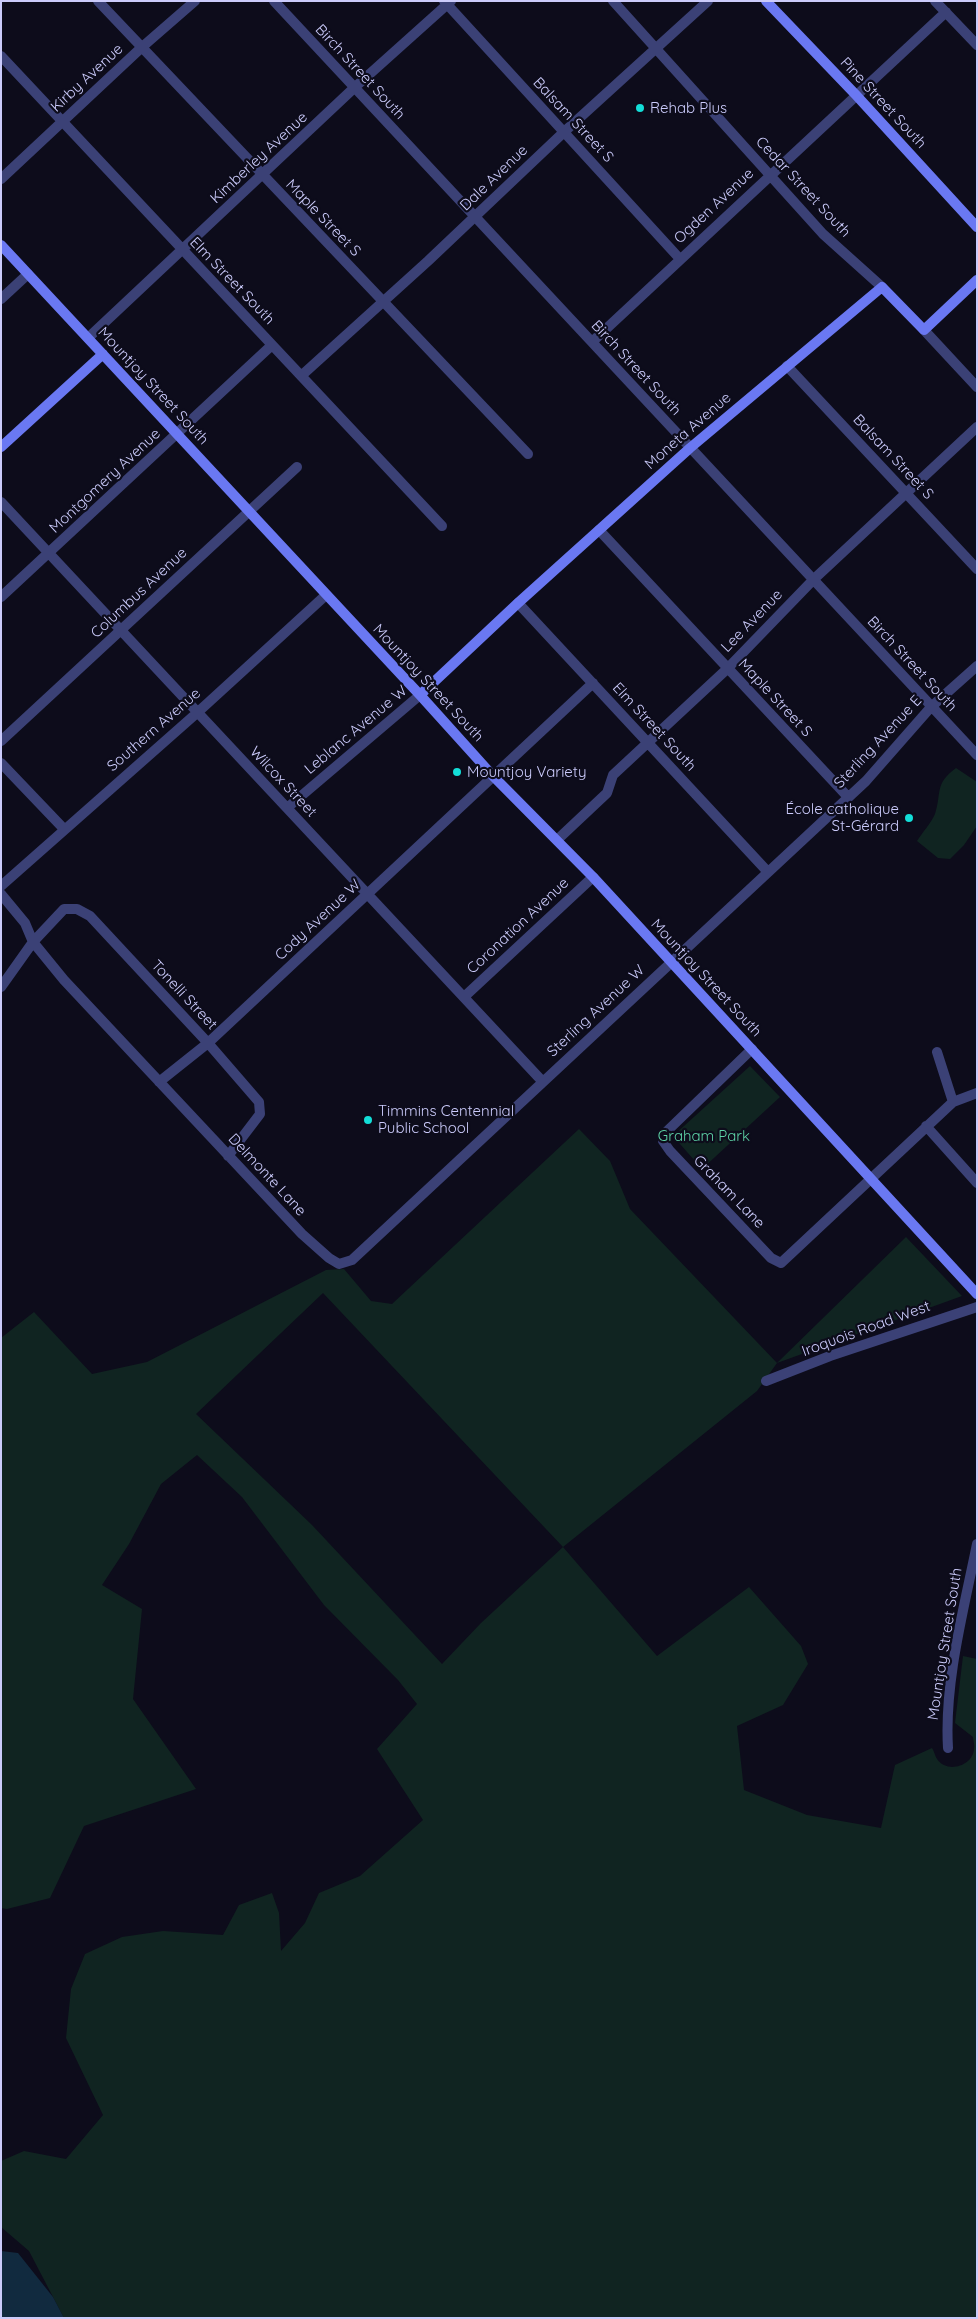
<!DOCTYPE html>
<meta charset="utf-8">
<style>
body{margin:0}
#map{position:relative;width:978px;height:2319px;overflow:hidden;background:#0d0c1b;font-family:Quicksand,sans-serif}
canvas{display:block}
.frame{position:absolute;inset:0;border:2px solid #cbcbfb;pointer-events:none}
</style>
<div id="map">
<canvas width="978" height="2319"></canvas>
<div class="frame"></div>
</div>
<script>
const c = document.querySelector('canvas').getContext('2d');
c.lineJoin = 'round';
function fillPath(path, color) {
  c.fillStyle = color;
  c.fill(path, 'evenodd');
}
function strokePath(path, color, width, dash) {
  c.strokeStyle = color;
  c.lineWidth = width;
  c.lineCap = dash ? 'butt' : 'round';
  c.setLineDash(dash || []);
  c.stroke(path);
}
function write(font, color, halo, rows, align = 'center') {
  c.font = font + ' Quicksand,sans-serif';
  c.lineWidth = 4.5;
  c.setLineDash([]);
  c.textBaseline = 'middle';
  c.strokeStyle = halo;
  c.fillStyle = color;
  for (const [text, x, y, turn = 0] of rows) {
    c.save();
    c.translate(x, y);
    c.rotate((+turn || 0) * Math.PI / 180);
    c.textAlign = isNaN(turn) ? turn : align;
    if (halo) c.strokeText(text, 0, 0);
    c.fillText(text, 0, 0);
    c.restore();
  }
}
fillPath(new Path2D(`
 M956,768L977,782V826L964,845L950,859L938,858L917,841C922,833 931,823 935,814C942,793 934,784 956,768Z
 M750,1066L780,1097L702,1169L673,1136Z
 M579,1129L610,1161L630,1209L777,1363L906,1237L962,1296L777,1363L757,1391L563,1547L657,1656L749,1587L801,1646L808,1664L783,1705L737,1726L744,1790L807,1815L881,1828L895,1765L932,1748C934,1751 935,1756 937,1759C947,1774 973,1766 974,1749C975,1745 973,1740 973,1737L955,1723L963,1656L977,1659V2318H64L29,2251L1,2227V2161L24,2151L66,2159L103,2115L66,2038L71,1989L85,1954L122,1937L163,1931L223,1935L239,1905L272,1893L279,1913L281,1951L305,1923L319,1893L360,1876L423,1820L377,1749L417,1704L398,1680L324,1605L242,1497L197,1455L161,1484L129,1544L102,1585L142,1609L133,1699L196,1789L84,1826L50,1898L7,1909L1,1908V1338L34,1312L92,1374L147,1362L326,1270L344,1269L371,1301L392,1304ZM323,1293L563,1547L481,1623L442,1664L312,1525L196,1414Z`), '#102421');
fillPath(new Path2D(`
 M1,2251L18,2253L53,2297L64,2318H1Z`), '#112a3f');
strokePath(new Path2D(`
 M98,1L528,454
 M274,1L977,755
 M444,1L680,259
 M613,1L823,234L882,287
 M935,1L977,45
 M1,56L442,526
 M1,179L141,48L195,1
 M1,299L28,274
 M924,330L977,387
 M88,338L354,88L451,1
 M592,342L946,12
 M787,366L977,569
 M301,376L428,261L564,132L708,1
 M1,502L543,1082
 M599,530L848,797
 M1,597L272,345
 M518,603L767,871
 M1,741L297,467
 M1,763L64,829
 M287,808L420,695
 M557,840L607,793L613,775L727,669L814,579L977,427
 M1,886L198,712L326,595
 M1,894L25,923L33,942L64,980L302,1234L329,1258L339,1264L352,1260L866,781L931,707L977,666
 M1,987L33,942L64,909H77L90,916L208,1043L259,1102L260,1114L228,1156
 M464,997L593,877
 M752,1049L664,1134L663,1141L670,1151L771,1258L781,1263L953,1102L977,1093
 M937,1052L953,1102
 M159,1082L208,1043L593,683
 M926,1126L977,1183
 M766,1381L830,1356L977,1307
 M948,1748C944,1682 964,1609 977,1544`), '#3b4176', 10);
strokePath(new Path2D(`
 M766,1L856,95L977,227
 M1,245L420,695L493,776L593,877L977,1294
 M1,447L103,354
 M420,695L518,603L690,448L882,287L924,330L977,280`), '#6a78f2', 10);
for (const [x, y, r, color] of [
 [640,108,5,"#13ded8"],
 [457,772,5,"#13ded8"],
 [909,818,5,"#13ded8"],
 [368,1120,5,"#13ded8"]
]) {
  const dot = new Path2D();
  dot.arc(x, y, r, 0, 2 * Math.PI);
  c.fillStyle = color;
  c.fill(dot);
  strokePath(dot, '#0d0c1b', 2);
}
write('15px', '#cbcbfb', '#0d0c1b', [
 ["Birch Street South",360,72,47],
 ["Kirby Avenue",87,78,-43],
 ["Pine Street South",883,103,47],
 ["Balsam Street S",573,120,47],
 ["Kimberley Avenue",259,158,-43],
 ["Dale Avenue",494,178,-44],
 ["Cedar Street South",803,187,47],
 ["Ogden Avenue",714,206,-43],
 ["Maple Street S",323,218,46],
 ["Elm Street South",232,281,46],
 ["Birch Street South",636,368,47],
 ["Mountjoy Street South",153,386,47],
 ["Moneta Avenue",688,431,-41],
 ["Balsam Street S",893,457,47],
 ["Montgomery Avenue",105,481,-43],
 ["Columbus Avenue",139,593,-43],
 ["Lee Avenue",752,621,-46],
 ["Birch Street South",912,664,47],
 ["Mountjoy Street South",428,683,47],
 ["Maple Street S",775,698,47],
 ["Elm Street South",654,727,47],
 ["Southern Avenue",154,730,-41],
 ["Leblanc Avenue W",356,730,-40],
 ["Sterling Avenue E",878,742,-47],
 ["Wilcox Street",283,782,47],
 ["Cody Avenue W",318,920,-43],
 ["Coronation Avenue",518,926,-43],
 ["Mountjoy Street South",706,978,47],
 ["Tonelli Street",184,995,47],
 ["Sterling Avenue W",596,1011,-43],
 ["Delmonte Lane",267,1175,47],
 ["Graham Lane",729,1192,46],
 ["Iroquois Road West",866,1329,-20],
 ["Mountjoy Street South",945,1644,-81]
]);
write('15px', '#cbcbfb', '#0d0c1b', [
 ["Rehab Plus",650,108],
 ["Mountjoy Variety",467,772],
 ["École catholique",899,809,"right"],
 ["St-Gérard",899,826,"right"],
 ["Timmins Centennial",378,1111],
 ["Public School",378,1128]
], 'left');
write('15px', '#5ed3a7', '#0d0c1b', [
 ["Graham Park",704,1136]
]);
</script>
